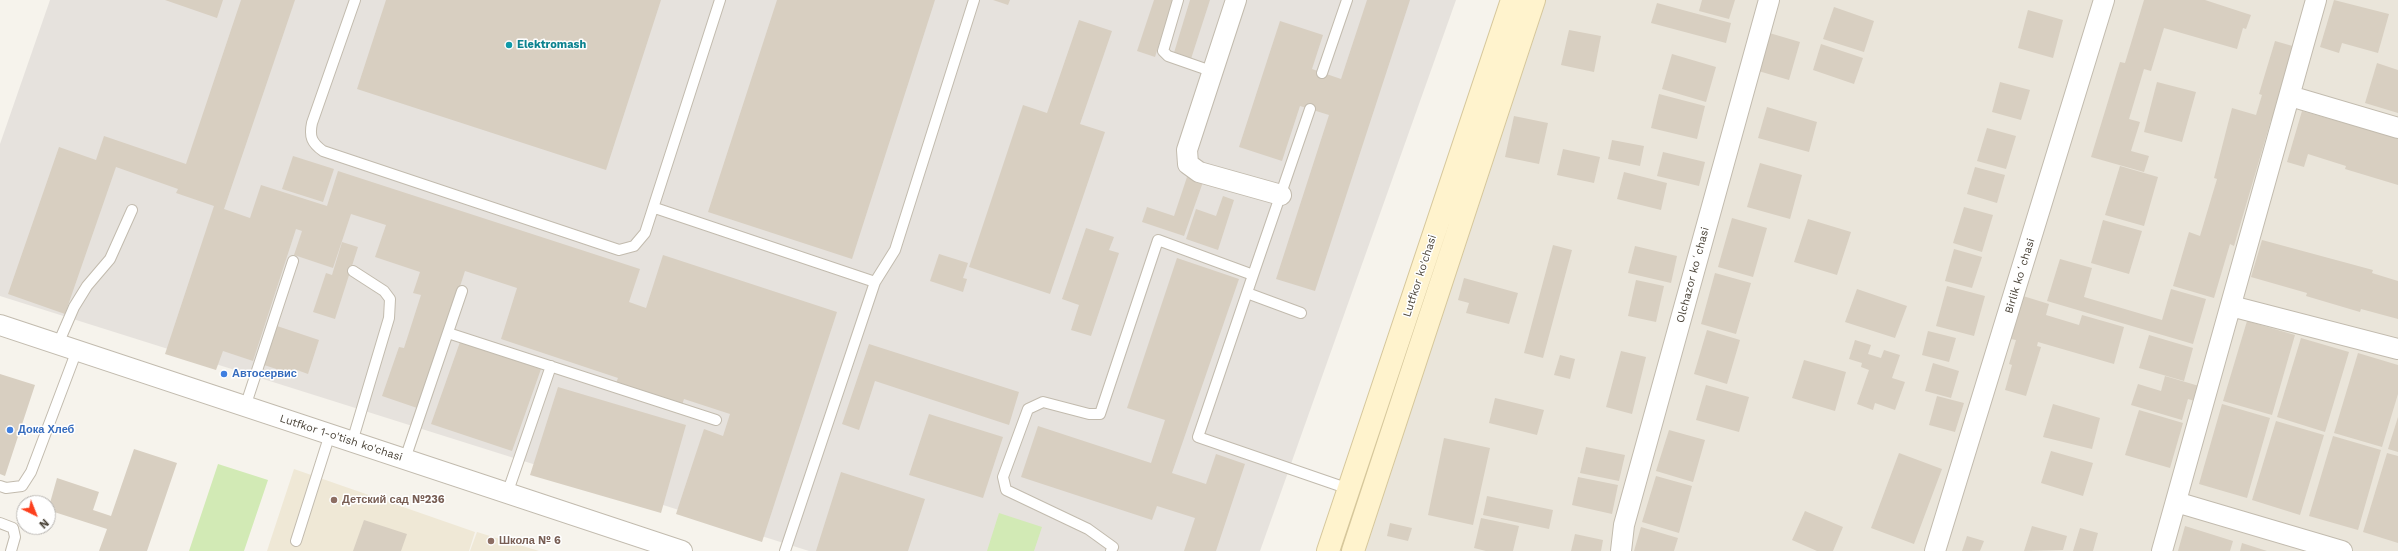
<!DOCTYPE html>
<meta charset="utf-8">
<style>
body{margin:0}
#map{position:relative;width:2398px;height:551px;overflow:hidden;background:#f6f3ec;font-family:"Work Sans",sans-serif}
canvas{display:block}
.north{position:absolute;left:16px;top:495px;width:40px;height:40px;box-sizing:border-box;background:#fff;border:1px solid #b7b4b0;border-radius:50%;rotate:137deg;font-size:11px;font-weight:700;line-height:16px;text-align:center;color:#4b4439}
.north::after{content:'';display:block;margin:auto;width:14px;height:18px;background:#fc3f1d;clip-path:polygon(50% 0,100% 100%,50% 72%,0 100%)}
</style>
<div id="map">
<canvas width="2398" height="551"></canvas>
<div class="north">N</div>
</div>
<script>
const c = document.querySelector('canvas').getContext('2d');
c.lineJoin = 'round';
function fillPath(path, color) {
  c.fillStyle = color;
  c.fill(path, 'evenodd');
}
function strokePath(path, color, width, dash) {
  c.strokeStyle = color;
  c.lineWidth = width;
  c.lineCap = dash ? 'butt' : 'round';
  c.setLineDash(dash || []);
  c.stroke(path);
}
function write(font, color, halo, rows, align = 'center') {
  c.font = font + ' "Work Sans",sans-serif';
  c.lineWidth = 3;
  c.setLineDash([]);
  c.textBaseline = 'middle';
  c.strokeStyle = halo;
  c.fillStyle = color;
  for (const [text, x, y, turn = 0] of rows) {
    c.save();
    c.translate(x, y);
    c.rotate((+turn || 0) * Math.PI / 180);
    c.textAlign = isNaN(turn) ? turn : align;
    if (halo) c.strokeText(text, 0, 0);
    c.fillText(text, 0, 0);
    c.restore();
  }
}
fillPath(new Path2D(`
 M1540,0H2398V551H1359Z`), '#eae5da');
fillPath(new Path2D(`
 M50,0H1456L1260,551H809L0,296V144Z`), '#e6e2dd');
fillPath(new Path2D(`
 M294,469L475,532L469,551H267Z
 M477,532L539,551H470Z`), '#efe8d6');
fillPath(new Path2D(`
 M218,464L268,480L244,551H189Z
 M999,513L1042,527L1034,551H987Z`), '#d2eab5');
fillPath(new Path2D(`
 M165,0H223L217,18Z
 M241,0H295L224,209L250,218L261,185L327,206L338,171L640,269L629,302L646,308L663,255L837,312L762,542L676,514L704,429L723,436L730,414L684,399L682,405L616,383L618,378L501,339L517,288L465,271L420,409L382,396L399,347L404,348L421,295L413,293L420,272L375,257L386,225L351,214L333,268L294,255L302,231L296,229L253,361L223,351L216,370L165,354L214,206L176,193L178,189L116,167L65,314L8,294L59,147L96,160L104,136L186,164Z
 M386,0H661L606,170L357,89Z
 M777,0H935L852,259L708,212Z
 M993,0H1010L1008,5Z
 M1154,0H1173L1155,57L1137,51Z
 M1190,0H1210L1190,62L1173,56Z
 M1367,0H1410L1315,291L1276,279L1329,115L1300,106L1282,161L1239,147L1280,21L1323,35L1312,69L1341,79Z
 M1702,0H1735L1729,19L1699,11Z
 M2144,0H2205L2251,15L2246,29L2243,28L2237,49L2164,28L2151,71L2144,69L2129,119L2140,122L2131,151L2149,156L2144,172L2091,157L2120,62L2125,63Z
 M2334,0L2389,14L2378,53L2342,43L2339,53L2320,47Z
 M1657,3L1731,23L1726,43L1651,23Z
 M1834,7L1874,21L1864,52L1823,39Z
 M2028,10L2063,20L2053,58L2018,48Z
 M1079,20L1112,31L1080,124L1105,132L1050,294L969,267L1023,105L1047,113Z
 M1569,30L1601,36L1594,72L1561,65Z
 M1766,32L1800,42L1789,80L1755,70Z
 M2275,41L2296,47L2274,120H2271L2234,246L2230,244L2214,298L2173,286L2189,232L2200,236L2217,179L2214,178L2232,108L2256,115L2262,95L2259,94Z
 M1821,44L1863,58L1854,84L1813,70Z
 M1672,54L1716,67L1706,102L1662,89Z
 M2377,63L2398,70V113L2365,103Z
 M2000,82L2030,90L2021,120L1992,112Z
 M2157,82L2196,92L2182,142L2144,132Z
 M1659,94L1705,106L1697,139L1651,128Z
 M1767,107L1817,122L1809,152L1758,138Z
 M2302,111L2398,138V185L2345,169L2346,166L2308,154L2304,167L2287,162Z
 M1514,116L1548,123L1539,164L1505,157Z
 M1987,128L2016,136L2006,169L1977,161Z
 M1612,140L1644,146L1640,166L1608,159Z
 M1563,149L1600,157L1594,183L1557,175Z
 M1663,152L1705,162L1699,186L1657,176Z
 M293,156L334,169L323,202L282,189Z
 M1760,163L1802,175L1790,219L1747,207Z
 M2120,166L2158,177L2144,226L2105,215Z
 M1975,167L2005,175L1997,203L1967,194Z
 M1624,172L1667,183L1661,210L1617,199Z
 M1187,177L1203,182L1184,236L1142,222L1147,207L1174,216Z
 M1223,196L1234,200L1218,250L1186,239L1196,209L1216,216Z
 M1964,207L1993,215L1982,252L1953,243Z
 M1732,218L1767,228L1753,277L1718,267Z
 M1808,219L1851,232L1837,275L1794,262Z
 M2103,220L2142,231L2129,274L2091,263Z
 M1086,228L1114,237L1109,250L1119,253L1091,336L1071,330L1079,305L1062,299Z
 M2262,240L2373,270L2372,273L2398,281V319L2361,309L2360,312L2306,296L2307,293L2251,277Z
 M342,242L358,247L335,319L313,312L326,273L332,275Z
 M1553,245L1572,250L1543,358L1524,353Z
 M1635,246L1677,256L1671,283L1628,273Z
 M1954,249L1982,257L1972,288L1945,281Z
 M939,254L968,263L963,278L967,279L963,292L930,281Z
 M1177,258L1239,279L1172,473L1206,484L1216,454L1245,464L1216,551H1184L1195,518L1157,506L1152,520L1021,477L1038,426L1151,463L1165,420L1127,408Z
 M2060,259L2092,268L2084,297L2162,320L2171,289L2206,299L2193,344L2047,301Z
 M1715,273L1751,283L1736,334L1701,324Z
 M1464,278L1518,293L1509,324L1466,313L1469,303L1458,300Z
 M1636,280L1664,286L1656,322L1628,316Z
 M1947,286L1985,296L1974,336L1936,326Z
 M1857,289L1907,306L1895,338L1845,322Z
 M2023,296L2049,304L2046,315L2079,325L2082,315L2124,327L2114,364L2038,342L2037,346L2041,347L2026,396L2005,390L2012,365L2009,364L2016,340L2011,339Z
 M2247,321L2295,335L2272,415L2223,401Z
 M277,326L319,340L308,374L294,369L292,374L264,365Z
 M1707,330L1740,340L1727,384L1694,374Z
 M1928,331L1956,338L1949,362L1922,355Z
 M2149,335L2193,348L2184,381L2139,368Z
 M2301,338L2349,352L2325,432L2277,417Z
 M1855,340L1871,345L1868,354L1881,358L1884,350L1900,355L1892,378L1905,382L1895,410L1875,403L1873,410L1857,404L1869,370L1861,367L1862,363L1849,359Z
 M460,342L541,369L512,451L431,424Z
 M869,344L1019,392L1009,425L875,381L859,430L842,424Z
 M1621,351L1646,357L1632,414L1606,407Z
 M2358,353L2398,365V394L2382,447L2334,433Z
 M1560,355L1575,359L1570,379L1554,375Z
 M1804,360L1846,372L1835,411L1792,398Z
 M1933,363L1959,371L1951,398L1925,391Z
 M0,374L35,385L5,476L0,474Z
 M2165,376L2199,386L2195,401L2188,399L2182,420L2131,405L2138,384L2161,391Z
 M1706,385L1749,397L1739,432L1696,420Z
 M558,387L686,425L661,513L530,475Z
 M1937,396L1964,403L1955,432L1929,425Z
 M1495,398L1544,410L1537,435L1489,423Z
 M2053,404L2100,418L2092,449L2043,437Z
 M2222,404L2270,418L2247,498L2199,484Z
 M2139,410L2183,423L2170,468L2125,455Z
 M929,414L1003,437L983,498L909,475Z
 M2398,417V452L2388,449Z
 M2276,421L2324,435L2300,515L2252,500Z
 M1669,430L1705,440L1693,482L1656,471Z
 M2333,436L2381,450L2358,530L2309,516Z
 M1444,438L1490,448L1473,525L1428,515Z
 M1586,447L1625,455L1619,481L1580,473Z
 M134,449L177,463L147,551H99L107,529L48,510L57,478L99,492L93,510L111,516Z
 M2051,451L2093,463L2083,496L2041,483Z
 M1899,453L1942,469L1914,544L1871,528Z
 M2387,453L2398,456V543L2363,532Z
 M841,472L925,499L908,551H816Z
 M1656,476L1692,486L1679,533L1642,522Z
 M1578,477L1618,485L1612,514L1572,505Z
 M1487,496L1553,510L1549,529L1483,515Z
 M1805,511L1843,527L1833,551H1817L1792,540Z
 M1481,518L1519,526L1513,551H1486L1474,548Z
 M364,520L407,534L401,551H353Z
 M1390,523L1412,528L1408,541L1387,536Z
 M2032,526L2067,536L2063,550L2024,551Z
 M2185,526L2233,541L2230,551H2178Z
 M1641,527L1678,538L1674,551H1634Z
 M2080,528L2098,533L2093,551H2073Z
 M1575,534L1603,540L1601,551H1571Z
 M1967,536L1984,541L1980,551H1962Z
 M2242,543L2267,551H2240Z`), '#d8cfc1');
const lane = new Path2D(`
 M355,0L312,123C309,137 312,143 323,151L619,250L634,246L645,233L720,0
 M1178,0L1163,51L1168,56L1211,71
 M1322,73L1347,0
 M655,208L875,282
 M1253,275L1310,109
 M1247,293L1301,313
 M448,333L716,420
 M58,344L74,307L87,286L110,259L132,210
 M245,407L293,261
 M352,442L389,318L390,299L384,291L353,271
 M405,459L462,291
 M0,486L6,488L22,486L31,472L77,350
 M507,494L551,366
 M0,523L13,528L15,537L11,551
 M296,541L330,434
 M785,551L875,282L895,250L974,0
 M1111,551L1113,547L1088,529L1006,490L1003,477L1028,409L1043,402L1089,414H1100L1158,240L1253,275L1198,437L1349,489`);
const street = new Path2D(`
 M1236,0L1187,150L1188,164L1199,172L1281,195
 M2290,96L2398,128
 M2231,306L2398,349
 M0,325L682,551
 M2176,502L2342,551
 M1621,551L1624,525L1769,0
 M1935,551L2104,0
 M2162,551L2316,0`);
const secondary = new Path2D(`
 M1328,551L1512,0
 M1353,551L1534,0`);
strokePath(lane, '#c2bbae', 12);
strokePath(street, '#c2bbae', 22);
strokePath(secondary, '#d6c79b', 24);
strokePath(lane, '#fff', 10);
strokePath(street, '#fff', 20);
strokePath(secondary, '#fff3cd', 22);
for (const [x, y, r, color] of [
 [509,45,4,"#0f9aa8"],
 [224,374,4,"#3f7fe0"],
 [10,430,4,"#3f7fe0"],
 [334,500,4,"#8d6e63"],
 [491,541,4,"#8d6e63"]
]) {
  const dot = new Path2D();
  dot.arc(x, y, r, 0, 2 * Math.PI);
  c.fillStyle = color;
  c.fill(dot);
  strokePath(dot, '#fff', 1.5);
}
write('bold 11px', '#0d838f', '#fff', [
 ["Elektromash",517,45]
], 'left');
write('11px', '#4b4439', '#fff', [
 ["Olchazor koʻchasi",1693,275,-75],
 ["Lutfkor ko'chasi",1420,276,-72],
 ["Birlik koʻchasi",2020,276,-73],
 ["Lutfkor 1-o'tish ko'chasi",341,438,18]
]);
write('bold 11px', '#366cbe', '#fff', [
 ["Автосервис",232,374],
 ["Дока Хлеб",18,430]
], 'left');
write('bold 11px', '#785e54', '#fff', [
 ["Детский сад №236",342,500],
 ["Школа № 6",499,541]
], 'left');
</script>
